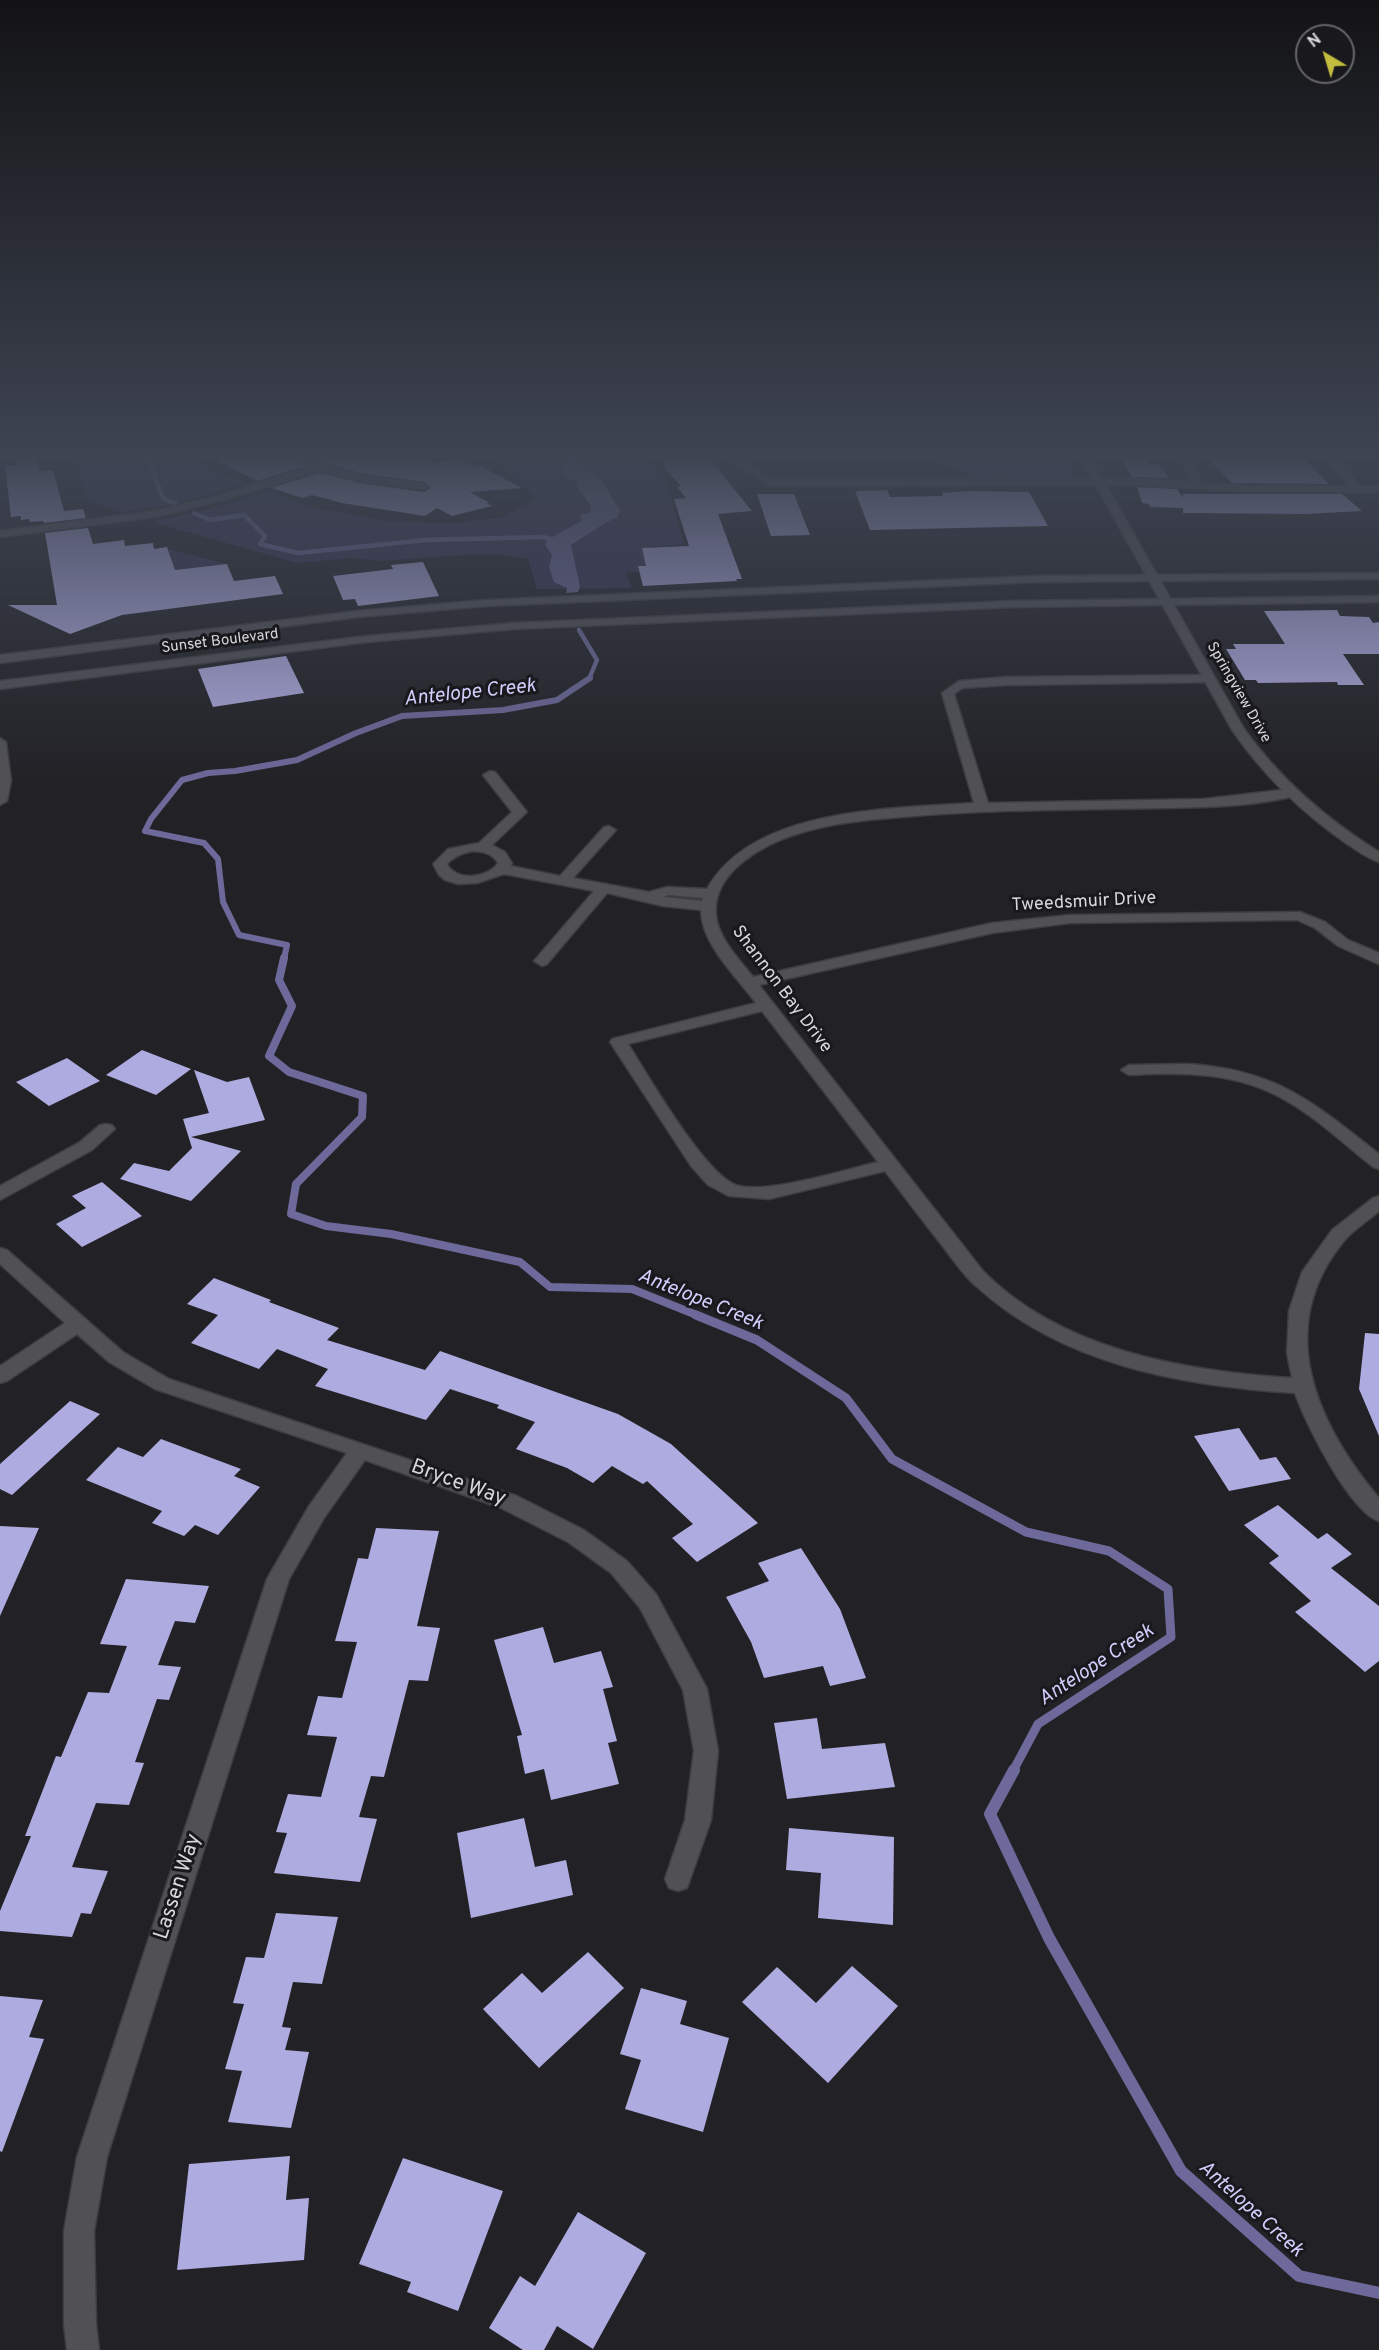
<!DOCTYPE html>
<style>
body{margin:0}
#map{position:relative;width:1379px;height:2350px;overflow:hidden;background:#222226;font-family:Overpass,sans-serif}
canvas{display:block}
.north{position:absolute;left:1295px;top:24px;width:60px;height:60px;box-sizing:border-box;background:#19191d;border:2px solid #656569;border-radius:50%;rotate:322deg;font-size:16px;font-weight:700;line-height:24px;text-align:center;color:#d8d8db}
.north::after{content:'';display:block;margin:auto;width:21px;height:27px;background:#c2bd3f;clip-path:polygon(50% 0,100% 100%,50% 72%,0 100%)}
</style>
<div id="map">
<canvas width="1379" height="2350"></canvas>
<div class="north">N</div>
</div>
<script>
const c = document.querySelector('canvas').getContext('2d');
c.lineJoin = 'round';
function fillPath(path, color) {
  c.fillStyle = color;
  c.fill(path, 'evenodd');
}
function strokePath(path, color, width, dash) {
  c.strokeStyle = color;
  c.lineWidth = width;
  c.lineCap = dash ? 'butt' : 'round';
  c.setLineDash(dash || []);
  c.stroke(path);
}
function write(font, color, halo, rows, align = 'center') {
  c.font = font + ' Overpass,sans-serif';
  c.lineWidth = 6;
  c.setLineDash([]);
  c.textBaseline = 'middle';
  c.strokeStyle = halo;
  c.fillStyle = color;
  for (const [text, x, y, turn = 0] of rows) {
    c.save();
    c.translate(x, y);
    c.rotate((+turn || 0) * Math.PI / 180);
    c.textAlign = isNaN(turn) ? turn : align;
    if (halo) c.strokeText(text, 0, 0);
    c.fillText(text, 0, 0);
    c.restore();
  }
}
fillPath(new Path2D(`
 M75,458H179L247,483L176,504L119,513L86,498Z
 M486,458H642L665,479L684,544L642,548L650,565L638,566L639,572L626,573L632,588L537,589L528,559L505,555H466L381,561L349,558L298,563L152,522L209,509L267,491L316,508L389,521L454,523L503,517L536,499L505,467Z
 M927,458H1070L1076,477L978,478Z
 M168,549L227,564L175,570Z`), '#363353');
fillPath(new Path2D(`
 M564,458L578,459L587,470L601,480L620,511L617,518C607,520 583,538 571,545L580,587L578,592L566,593L567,588L554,582L549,567L552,555L545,545L547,540L583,520L579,516L590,512L591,506L576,485L578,483L574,479L567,478L562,471L567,463Z`), '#6d699a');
strokePath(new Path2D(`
 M148,458L163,498L176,504
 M194,513L210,520L244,515L265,536L260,544L298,553L426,540L543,537L559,541
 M579,630L597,660L589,679`), '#6d699a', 4.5);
strokePath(new Path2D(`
 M284,959L287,945L239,935L223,902L218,859L204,843L145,831L151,819L182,780L208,773L235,771L297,760L356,733L402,716L503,710L557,700L590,678`), '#6d699a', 6);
strokePath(new Path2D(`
 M284,958L279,980L292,1006L269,1056L289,1072L363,1096L362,1117L296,1184L291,1214L326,1226L391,1234L520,1262L550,1287L632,1289L699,1316`), '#6d699a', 8);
strokePath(new Path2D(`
 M696,1315L757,1340L846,1398L892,1459L1026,1532L1109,1551L1168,1589L1171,1637L1038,1724L1013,1771`), '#6d699a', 9);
strokePath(new Path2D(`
 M1014,1770L990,1814L1049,1938L1181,2171L1299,2276L1379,2293`), '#6d699a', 12);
fillPath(new Path2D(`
 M16,458H37L40,471L53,470L64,511L83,509L86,518L44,523L43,521L30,522L29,519L21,520V516L11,517L5,466L17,465Z
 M212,458H291L305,466L257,481Z
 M313,458H383L394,462L403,458H419L439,463L458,458L475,468L481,466L522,488L470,492L490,503H486L492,506L452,516L437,508L425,516L342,503L312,495L303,498L271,488L320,473L360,483L424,492L431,488L424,482L360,473Z
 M661,458H709L752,511L718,514L742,579H736L737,581L643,586L638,566H646L642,548L689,546L674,499L686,498L677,487L681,486L662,465H666Z
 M1121,458H1147L1149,464H1159L1169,478L1132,477Z
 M1304,459L1329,484L1232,483L1209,460Z
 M1137,487L1177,489L1183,498V494H1342L1362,511L1305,514L1183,513V508L1150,507L1149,504L1142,503Z
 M887,490L890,497L943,496L942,493L970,491L1029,492L1048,526L870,530L855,491Z
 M757,494H794L810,535L771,536Z
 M88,528L93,544L124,540L125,546L153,543L154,549L167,547L175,570L227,564L234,581L275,576L283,594L122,615L70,634L8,605H57L45,533Z
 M423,562L439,596L358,606L355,599L343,600L333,576L393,569L391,565Z
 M1337,610L1340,616L1369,617L1373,623L1379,622V654H1343L1364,685H1338L1337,682L1258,683L1256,680H1245L1226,649H1236L1233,644H1285L1264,611Z
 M286,656L304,693L213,707L198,669Z
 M142,1050L191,1069L156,1095L106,1075Z
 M67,1058L100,1081L49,1106L16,1082Z
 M194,1070L227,1082L249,1077L265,1120L191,1137L241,1151L191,1201L120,1179L134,1163L169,1171L192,1148L183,1119L209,1113Z
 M102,1182L142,1216L82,1247L56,1224L86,1208L72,1196Z
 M214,1278L271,1300L269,1302L339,1328L327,1340L425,1370L440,1351L618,1414L671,1444L758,1523L697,1562L672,1538L693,1524L647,1481L643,1484L612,1466L593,1483L567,1468L516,1449L535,1422L497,1408L499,1405L450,1389L426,1420L315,1386L328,1369L277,1349L259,1369L191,1343L218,1315L187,1304Z
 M1365,1333L1379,1334V1436L1359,1389Z
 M70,1401L100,1414L12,1495L0,1489V1464Z
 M1239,1428L1260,1460L1276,1457L1291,1479L1229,1491L1194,1436Z
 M161,1439L241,1469L234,1476L260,1487L218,1535L195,1525L184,1536L152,1523L162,1511L86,1480L118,1447L143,1457Z
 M1278,1505L1318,1539L1327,1533L1352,1554L1331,1568L1379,1606V1661L1365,1672L1295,1612L1311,1601L1269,1563L1279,1556L1244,1525Z
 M0,1526L39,1528L0,1616Z
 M376,1528L439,1531L417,1626L440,1628L428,1681L409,1680L384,1777L371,1776L359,1817L377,1819L360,1882L274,1873L287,1833L276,1832L288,1794L321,1797L337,1737L307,1735L318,1696L342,1698L357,1642L335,1641L358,1558L368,1559Z
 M801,1548L840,1609L866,1678L830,1686L823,1666L764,1678L751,1642L726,1597L769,1581L758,1563Z
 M126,1579L209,1586L195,1623L175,1621L158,1665L181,1667L169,1700L157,1699L135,1762L144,1763L129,1805L96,1803L72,1867L108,1871L91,1914L81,1913L72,1937L0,1931V1911L31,1836H25L56,1756L61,1757L88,1692L109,1693L127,1646L100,1644Z
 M543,1627L554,1663L601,1651L613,1687L603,1689L617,1741L608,1743L619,1784L551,1800L544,1769L525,1774L517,1736L522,1735L494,1640Z
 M817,1718L822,1749L885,1743L895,1787L787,1799L774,1723Z
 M524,1818L535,1867L566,1860L573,1895L471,1918L457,1833Z
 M789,1828L894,1837L893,1925L818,1918L821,1873L786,1870Z
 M276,1913L338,1917L322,1984L293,1982L282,2027L291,2028L285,2050L309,2052L291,2128L228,2122L242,2071L225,2069L244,2004L233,2003L246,1957L264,1958Z
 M588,1952L624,1988L539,2068L483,2009L522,1973L542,1993Z
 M852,1966L898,2006L828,2083L742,2002L777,1967L816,2003Z
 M641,1988L687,2001L680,2024L729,2038L703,2132L625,2109L641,2060L620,2054Z
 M0,1996L43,2000L29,2037L44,2039L2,2152L0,2151Z
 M290,2156L286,2200L309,2198L304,2260L177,2270L189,2164Z
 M403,2158L503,2191L458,2311L407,2292L411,2282L359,2264Z
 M578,2212L646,2253L593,2349L557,2326L544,2350H523L489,2328L520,2276L535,2286Z`), '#aeabe0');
const minor = new Path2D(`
 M293,458H306L332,468L360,475L424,484L429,487L424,490L360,481L320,471L224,500L155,517L0,537V531L155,511L217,496L311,467Z
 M728,458H740L772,480L1143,479L1190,482L1191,478L1180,458H1190L1201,478L1200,483L1250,486H1349L1327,458H1337L1360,486H1379V492H1250L1143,485L770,486Z
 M1210,675L1216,679L1214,682L1006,685L962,688L954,694L988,803L1204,799L1290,789L1295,790L1297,793L1295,796C1266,803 1234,806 1205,807C1108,810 1011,808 914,816C875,819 834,822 797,834C764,844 712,872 716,915C718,938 739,959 753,977L992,923L1070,915L1300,912L1325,922L1348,940L1379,953V964L1374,962L1338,946L1315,928L1297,920L1070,923L992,933L759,985L983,1271C1062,1351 1186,1371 1292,1378L1287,1353L1289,1311L1302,1272L1332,1230L1373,1198L1379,1196V1211C1368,1221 1353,1230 1344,1241C1273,1327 1316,1423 1379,1498V1521C1350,1512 1305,1423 1295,1393C1183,1386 1062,1365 976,1286C962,1274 952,1258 941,1244C922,1220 904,1196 885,1171L769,1199L729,1196L708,1185L691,1166L610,1042L612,1039L756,1003C737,977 701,944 701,910L663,906L607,893L547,964L542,966L534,961L594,891L504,874L477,883L458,884L445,880L439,875L433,864L448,849L479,843L512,812L483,775L490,771L495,772L527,812L492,845L505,852L512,863L511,866L560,876L604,827L609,826L616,830L573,878L649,892L667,887L707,889C753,807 891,809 974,803L942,693L959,681L1006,677ZM473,851C484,852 492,853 498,863C488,878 456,882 447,864C454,856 463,853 473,851ZM668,895L703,898L702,901L664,897ZM762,1011L878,1162C844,1170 771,1193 739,1186C707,1179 648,1075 628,1044Z
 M1186,1064C1275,1069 1312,1101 1379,1154V1169L1373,1167C1344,1144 1317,1118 1285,1100C1237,1072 1183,1072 1129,1075L1121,1070L1129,1065Z
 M106,1124L112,1125L115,1129L92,1150L0,1200V1186L80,1142L100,1125Z
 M0,1248L7,1250L123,1352L169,1379L517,1496L584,1530L627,1561L656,1594L707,1689L718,1751L711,1820L687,1888L678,1891L669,1888L665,1879L685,1820L694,1751L683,1690L640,1608L611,1573L568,1542L501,1508L365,1460L324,1518L289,1579L107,2157L94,2231L96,2324L99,2350H67L64,2324V2231L77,2157L267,1579L309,1506L347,1453L155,1389L109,1362L77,1334L7,1381L0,1383V1366L65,1323L0,1264Z`);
const tertiary = new Path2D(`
 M1081,458H1091L1244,729C1281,780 1326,819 1379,852V862C1368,859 1357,850 1347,844C1301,812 1263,775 1232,730Z
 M0,738L6,742L11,781L7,801L0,805Z`);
const secondary = new Path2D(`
 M1379,573V579L1037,582L486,606L358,617L0,663V655L358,611L486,600L1037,576Z
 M1379,596V602L1014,607L514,629L367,642L0,689V681L367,636L514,623L1014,601Z`);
strokePath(minor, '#3d3d40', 3);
strokePath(tertiary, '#3d3d40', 3);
strokePath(secondary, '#3d3d40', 3);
fillPath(minor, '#515155');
fillPath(tertiary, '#515155');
fillPath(secondary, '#515155');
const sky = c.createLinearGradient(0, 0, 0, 787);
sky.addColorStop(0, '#131315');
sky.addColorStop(0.58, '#3e4452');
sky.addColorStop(1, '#3e445200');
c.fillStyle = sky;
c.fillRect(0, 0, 1379, 787);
write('15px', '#d8d8db', '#19191d', [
 ["Sunset Boulevard",220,642,-7],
 ["Springview Drive",1238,693,60]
]);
write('18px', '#d8d8db', '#19191d', [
 ["Tweedsmuir Drive",1084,903,-3],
 ["Shannon Bay Drive",781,990,53]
]);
write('italic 20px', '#d1cefc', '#19191d', [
 ["Antelope Creek",470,694,-6],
 ["Antelope Creek",700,1301,22],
 ["Antelope Creek",1097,1666,-33],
 ["Antelope Creek",1250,2210,42]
]);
write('21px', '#d8d8db', '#19191d', [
 ["Bryce Way",458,1484,20],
 ["Lassen Way",179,1887,-72]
]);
</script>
